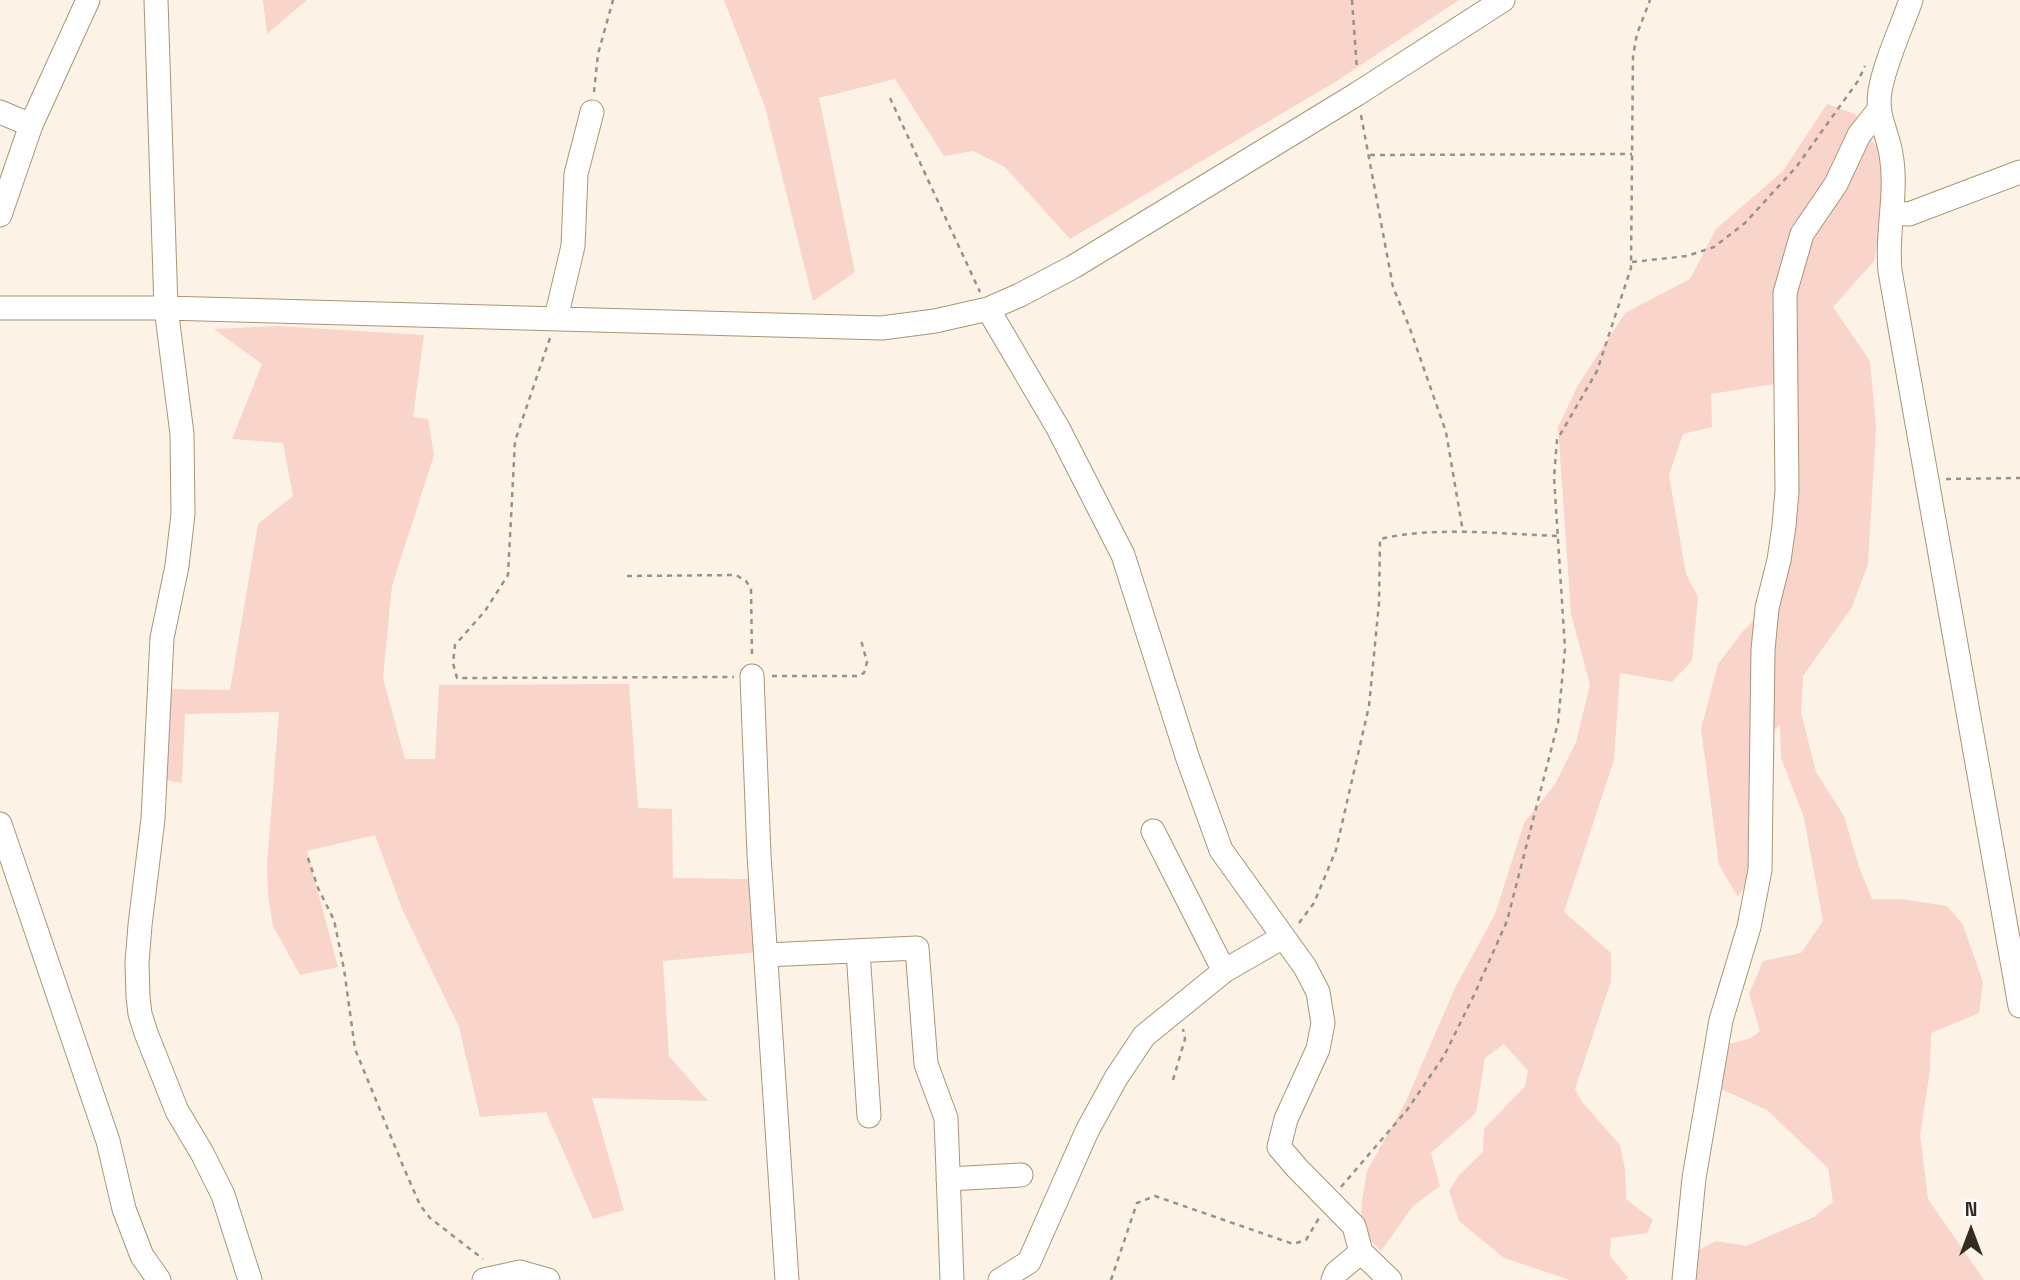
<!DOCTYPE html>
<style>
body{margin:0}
#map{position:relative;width:2020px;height:1280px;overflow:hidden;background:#fcf3e6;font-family:"Space Grotesk",sans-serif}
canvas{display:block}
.north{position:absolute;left:1936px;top:1196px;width:70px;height:70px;-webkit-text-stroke:5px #fff;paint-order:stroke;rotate:0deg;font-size:19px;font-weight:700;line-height:28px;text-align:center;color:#342c1f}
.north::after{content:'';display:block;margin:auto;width:24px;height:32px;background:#342c1f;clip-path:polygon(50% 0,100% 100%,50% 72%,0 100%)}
</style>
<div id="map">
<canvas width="2020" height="1280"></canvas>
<div class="north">N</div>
</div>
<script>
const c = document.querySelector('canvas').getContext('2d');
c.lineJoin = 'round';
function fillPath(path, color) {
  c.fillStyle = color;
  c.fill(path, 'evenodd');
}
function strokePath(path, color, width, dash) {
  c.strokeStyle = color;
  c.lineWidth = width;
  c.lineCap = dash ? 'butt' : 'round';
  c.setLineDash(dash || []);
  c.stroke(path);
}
fillPath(new Path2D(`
 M263,0H307L267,34Z
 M724,0H1459L1335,82L1070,239L1005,167L973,151L944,156L895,79L819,98L855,272L813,301L765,107Z
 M1827,104L1855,114L1877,148L1887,190L1874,261L1833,307L1870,361L1876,427L1868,564L1852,607L1803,676L1801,712L1816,772L1844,816L1859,867L1872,899H1902L1947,906L1963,925L1983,982L1979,1013L1931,1033L1930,1070L1920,1135L1928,1199L1984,1280H1696L1695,1252L1716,1241L1746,1246L1814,1217L1833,1202L1828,1168L1767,1110L1721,1089L1719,1070L1725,1045L1751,1038L1760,1031L1749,994L1763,961L1801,953L1823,921L1804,818L1781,758L1780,725L1757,743L1749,880L1738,897L1719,865L1701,729L1718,664L1743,631L1777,598L1774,384L1711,394L1712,427L1683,434L1669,475L1686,574L1698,597L1692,661L1672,682L1620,673L1614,760L1564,912L1611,953V981L1575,1089L1582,1102L1620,1145L1625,1169L1626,1199L1653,1220L1647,1233L1611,1238L1610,1256L1628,1278L1625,1280H1570L1504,1258L1459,1221L1449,1191L1459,1175L1483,1152L1484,1129L1525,1086L1528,1071L1504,1044L1485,1058L1476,1113L1431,1153L1440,1186L1413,1206L1381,1251L1360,1230L1362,1201L1367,1171L1406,1101L1455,988L1495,914L1524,823L1555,784L1576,742L1590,685L1571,614L1558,427L1578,385L1625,313L1690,279L1716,229L1783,171Z
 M278,326L424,335L413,417L428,419L434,455L392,586L383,678L405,759H435L439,685L629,684L638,808L672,809L673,878L754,879L759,952L663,961L669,1056L708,1101L592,1098L624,1210L593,1219L546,1112L480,1117L459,1027L402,909L375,835L307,851L338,967L300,975L273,926L268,895L267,864L279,712L185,714L182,783L161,779L166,689L230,690L258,524L293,496L283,443L232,439L262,364L214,329Z`), '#f9d4ca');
const minor = new Path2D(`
 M156,0L166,308L182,434L183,514L177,566L162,638L153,819L140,925L137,963L138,997L140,1014L146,1033L177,1111L202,1153L223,1195L250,1280
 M1911,0C1901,29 1885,62 1880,91C1876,117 1887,130 1891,154C1898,193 1886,232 1890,271L2020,1006
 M0,112L31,125
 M1893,213L1909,214L2020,172
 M0,215L31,125L88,0
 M0,308H166L882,328L935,321L988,309L1020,295L1073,267L1357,94L1503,0
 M988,309L1058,428L1123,555L1188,759L1221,850L1305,967L1318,992L1323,1023L1318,1049L1286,1119L1279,1147L1297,1168L1354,1226L1361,1252L1390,1280
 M556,318L573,246L576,174L592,112
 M752,676L759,855L787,1280
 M0,824L108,1141L124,1209L142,1256L159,1280
 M1153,831L1224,971
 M858,951L869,1116
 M766,955L917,948L926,1064L946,1118L952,1280
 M948,1179L1021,1175
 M484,1280L520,1272L548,1280
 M1000,1280L1029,1262L1087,1131L1116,1078L1144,1036L1224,971L1283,937
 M1333,1280L1336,1273L1361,1252
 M1684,1280L1694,1178L1721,1020L1749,927L1760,870L1763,650L1767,608L1779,560L1784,526L1787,491L1785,293L1802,234L1836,184L1859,135L1878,111`);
strokePath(minor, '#a99576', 25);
strokePath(new Path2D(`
 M1352,0L1357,70
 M594,92L598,54L613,0
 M890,98L980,292
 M1361,115L1393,287L1409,326L1446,432L1463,532
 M1370,155L1632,154
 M1632,262L1687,256L1714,247L1745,223L1797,166L1858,81L1865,66
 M550,338L515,441L508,575L485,611L455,645L453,663L457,678L734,677
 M1946,479L2020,478
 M627,576L736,575L746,581L751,589L752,656
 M772,676H858L864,673L867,662L861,640
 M308,858L318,888L334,920L344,969L355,1049L403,1166L420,1205L430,1218L483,1259
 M1299,923L1314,903L1336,850L1369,706L1379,603L1380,539C1434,526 1502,534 1558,536
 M1173,1080L1185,1039L1183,1029
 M1341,1187L1407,1110L1444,1056L1475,993L1507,921L1558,723L1565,649L1554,477L1557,440L1597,371L1631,268L1633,56L1637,34L1650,0
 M1111,1280L1137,1203L1155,1196L1293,1244L1306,1240L1319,1218`), '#999184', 2.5, [5, 5]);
strokePath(minor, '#fff', 23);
</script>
